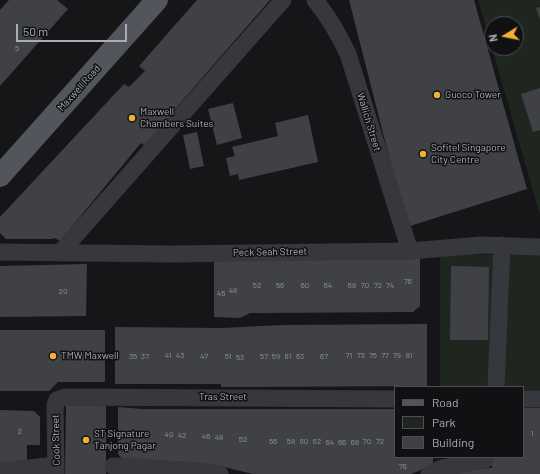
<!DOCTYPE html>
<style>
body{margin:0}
#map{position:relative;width:540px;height:474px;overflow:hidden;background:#161618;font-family:Barlow,sans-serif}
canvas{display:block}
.legend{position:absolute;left:394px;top:386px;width:130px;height:72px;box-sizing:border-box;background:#111113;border:1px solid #4d4f55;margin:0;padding:5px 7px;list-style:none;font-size:12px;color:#a8adb8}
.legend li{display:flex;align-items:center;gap:8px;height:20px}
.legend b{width:20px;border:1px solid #4d4f55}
.north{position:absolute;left:484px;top:16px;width:40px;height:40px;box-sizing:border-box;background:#111113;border:1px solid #4d4f55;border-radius:50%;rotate:260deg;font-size:11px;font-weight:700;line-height:16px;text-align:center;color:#a8adb8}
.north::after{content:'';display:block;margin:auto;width:14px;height:18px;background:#f2b134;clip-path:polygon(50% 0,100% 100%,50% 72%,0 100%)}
.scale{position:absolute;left:16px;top:24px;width:111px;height:18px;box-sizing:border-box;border:2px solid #a8adb8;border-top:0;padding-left:5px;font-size:12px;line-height:14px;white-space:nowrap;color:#a8adb8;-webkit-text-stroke:3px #111113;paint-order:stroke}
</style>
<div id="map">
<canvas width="540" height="474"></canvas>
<ul class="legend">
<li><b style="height:5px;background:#53555c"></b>Road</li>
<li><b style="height:11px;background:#1e261f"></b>Park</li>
<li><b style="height:11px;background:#404145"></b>Building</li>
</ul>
<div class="north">N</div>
<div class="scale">50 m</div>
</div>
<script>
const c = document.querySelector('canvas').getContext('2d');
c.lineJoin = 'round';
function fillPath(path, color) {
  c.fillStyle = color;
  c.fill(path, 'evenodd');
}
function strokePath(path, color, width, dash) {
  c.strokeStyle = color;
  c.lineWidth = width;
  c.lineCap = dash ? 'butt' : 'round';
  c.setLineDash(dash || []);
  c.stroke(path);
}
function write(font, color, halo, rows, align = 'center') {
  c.font = font + ' Barlow,sans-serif';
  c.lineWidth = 3;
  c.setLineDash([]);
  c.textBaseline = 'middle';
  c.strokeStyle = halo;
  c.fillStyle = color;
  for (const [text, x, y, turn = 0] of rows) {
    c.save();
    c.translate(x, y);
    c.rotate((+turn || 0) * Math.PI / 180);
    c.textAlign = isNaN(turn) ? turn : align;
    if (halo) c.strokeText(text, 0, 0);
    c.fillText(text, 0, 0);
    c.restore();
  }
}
fillPath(new Path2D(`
 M478,0H540V215L492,48H516V24H492V47Z
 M440,254L540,255V390H523V387H440Z`), '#1e261f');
fillPath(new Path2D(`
 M9,0H57L68,9L0,86V10Z
 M197,0H270L169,116L175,121L149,148L141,143L60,241L55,238L51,239H6L0,233V217L124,84L129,87L145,71L139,66Z
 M349,0H474L527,189L407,227Z
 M540,7V19L536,8Z
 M540,88V130L533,132L521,94Z
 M233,103L242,138L217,145L208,109Z
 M308,115L318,162L239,180L238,174L230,176L226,158L235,156L232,147L278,136L275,123Z
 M197,132L204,166L190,169L183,135Z
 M420,257V306L413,312L263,313H250L240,318L214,317V261Z
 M87,264L86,316L0,317V266Z
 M451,266L489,267L488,340H450Z
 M427,324V386L246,387H221V384H115V327L222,328L282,325Z
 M0,330H105V382H58L49,391H0Z
 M66,405L106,406V474H65Z
 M118,407L142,409H395V457H433V465L411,474H253L224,467L188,462L124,461L118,454Z
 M523,408H540V474H452V470L492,468V457H523Z
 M0,410L34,411L40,417V445H27V465L0,468Z`), '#404145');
strokePath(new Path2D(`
 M315,0C329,17 339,35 348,54L410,251
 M0,252L171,254L410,251L481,245L540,247
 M60,253L283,0
 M496,387L502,245
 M523,399H540
 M113,466L202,471L220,474
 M0,471L56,465
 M56,474L55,405L57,400L65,397L395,399
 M429,474L442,468L485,460V457`), '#37383d', 17);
strokePath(new Path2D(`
 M0,176L157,0`), '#53555c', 22);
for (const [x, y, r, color] of [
 [437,95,4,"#f2b134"],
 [132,118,4,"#f2b134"],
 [423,154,4,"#f2b134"],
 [53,356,4,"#f2b134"],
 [86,440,4,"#f2b134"]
]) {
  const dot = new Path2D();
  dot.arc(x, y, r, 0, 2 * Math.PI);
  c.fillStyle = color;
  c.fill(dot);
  strokePath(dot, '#111113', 1.5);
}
write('8px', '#8e929b', null, [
 ["5",17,48],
 ["76",408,281],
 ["52",257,285],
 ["56",280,285],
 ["60",305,285],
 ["64",328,285],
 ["68",352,285],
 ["70",365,285],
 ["72",378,285],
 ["74",390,285],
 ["48",233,290],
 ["20",63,291],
 ["46",221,293],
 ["41",168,355],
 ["43",180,355],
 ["71",349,355],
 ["73",361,355],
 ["75",373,355],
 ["77",385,355],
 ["79",397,355],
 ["81",409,355],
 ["35",133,356],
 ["37",145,356],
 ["47",204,356],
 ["51",228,356],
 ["57",264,356],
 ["59",276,356],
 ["61",288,356],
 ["63",300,356],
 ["67",324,356],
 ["53",240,357],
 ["2",20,431],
 ["1",532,433],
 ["40",169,434],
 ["42",182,435],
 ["46",206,436],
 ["48",219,437],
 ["52",243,439],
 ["56",273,441],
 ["58",291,441],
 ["60",304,441],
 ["62",317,441],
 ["70",367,441],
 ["72",380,441],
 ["64",330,442],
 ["66",342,442],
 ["68",355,442],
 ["76",403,466]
]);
write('10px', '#a8adb8', '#111113', [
 ["Maxwell Road",79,88,-48],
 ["Wallich Street",369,122,73],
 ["Peck Seah Street",270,252,-1],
 ["Tras Street",223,397],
 ["Cook Street",56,440,-91]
]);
write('10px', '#a8adb8', '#111113', [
 ["Guoco Tower",445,95],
 ["Maxwell",140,112],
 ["Chambers Suites",140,124],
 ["Sofitel Singapore",431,148],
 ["City Centre",431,160],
 ["TMW Maxwell",61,356],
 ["ST Signature",94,434],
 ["Tanjong Pagar",94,446]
], 'left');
</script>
